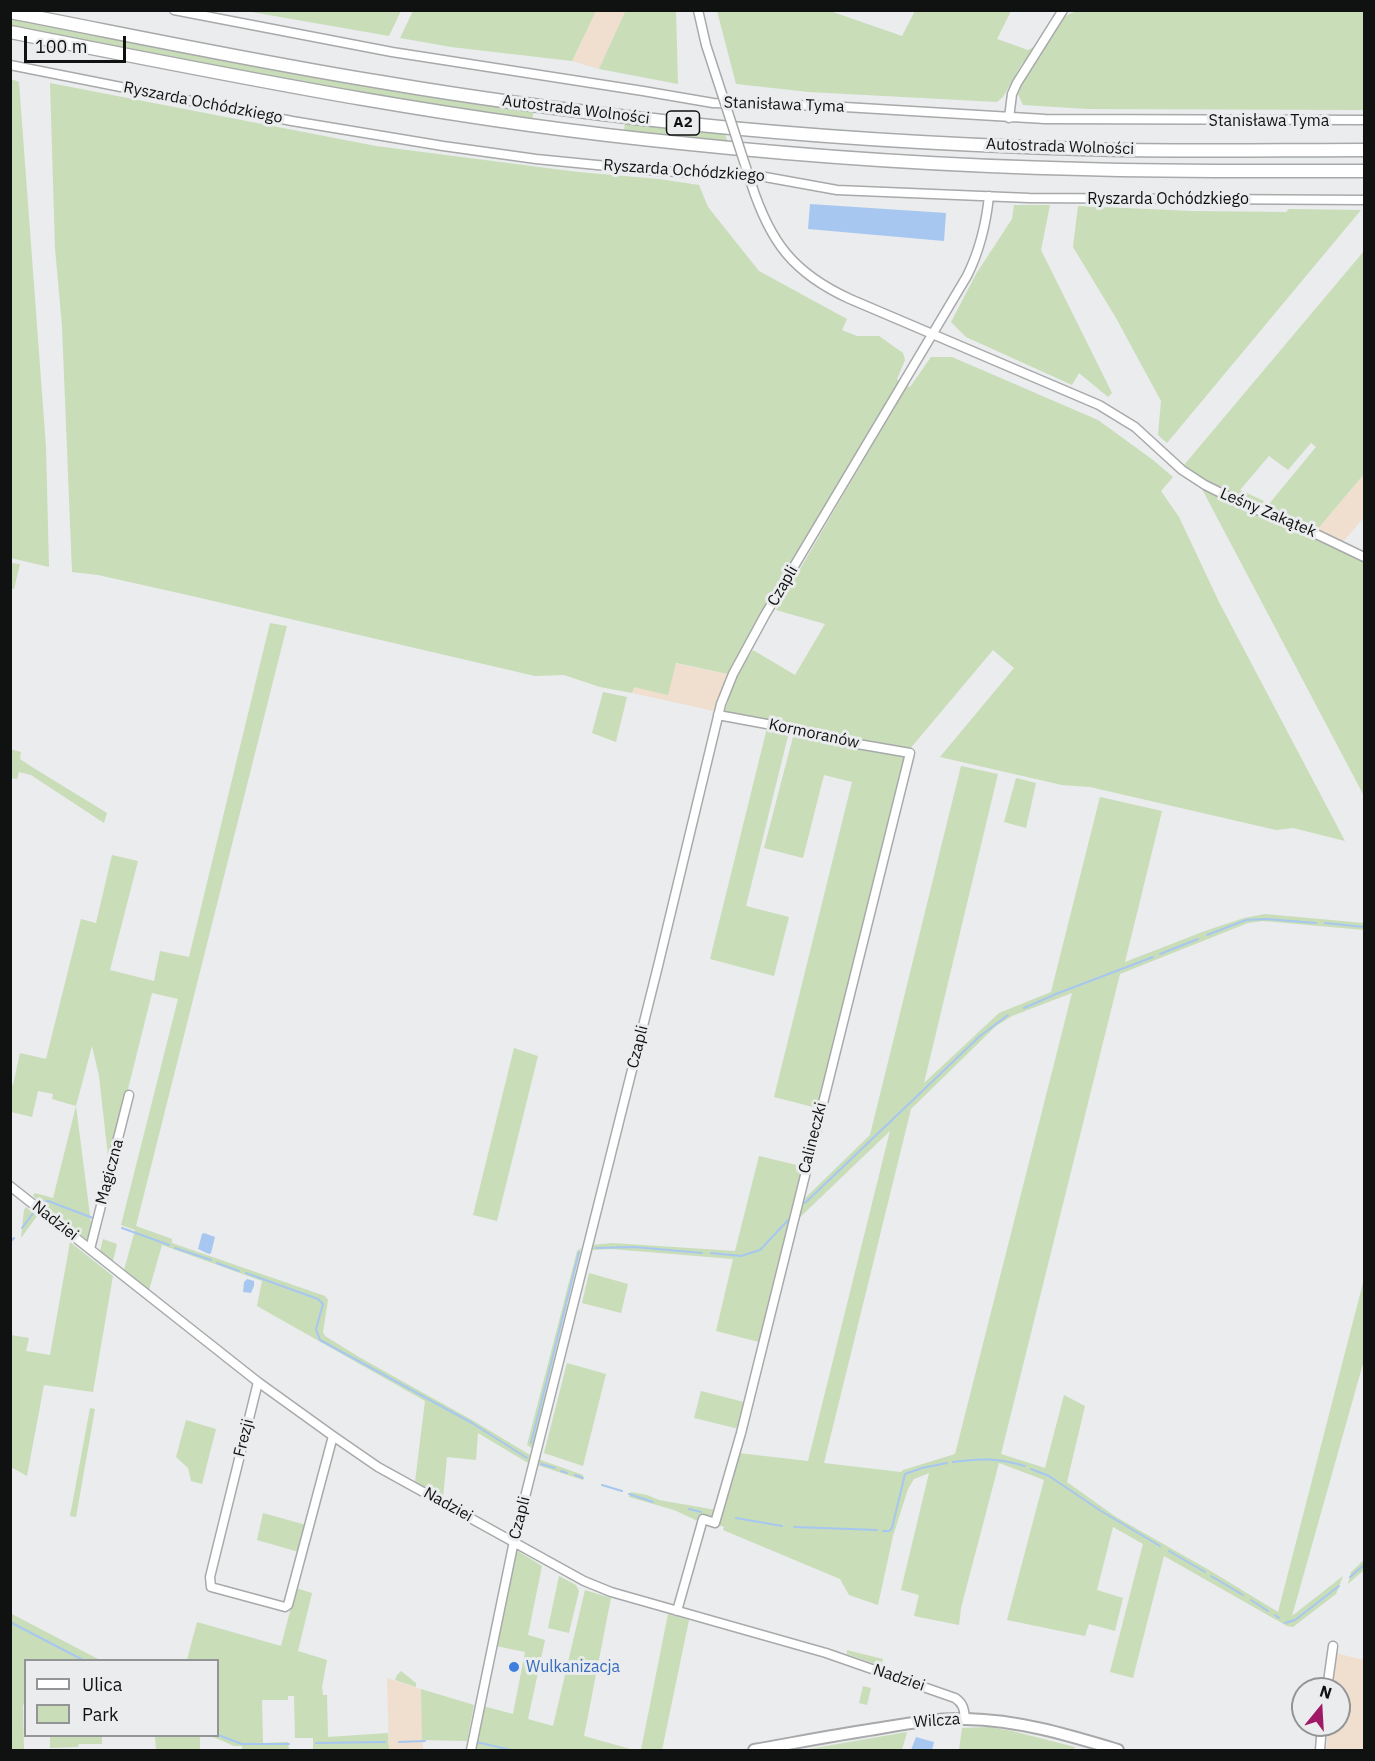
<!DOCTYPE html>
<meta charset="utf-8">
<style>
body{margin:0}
#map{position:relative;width:1375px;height:1761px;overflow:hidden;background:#eaeced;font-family:"IBM Plex Sans",sans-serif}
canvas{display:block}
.frame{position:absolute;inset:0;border:12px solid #101111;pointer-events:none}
.legend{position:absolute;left:24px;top:1659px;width:195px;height:78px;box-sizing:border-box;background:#eaeced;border:2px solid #939495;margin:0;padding:8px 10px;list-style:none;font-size:18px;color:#101111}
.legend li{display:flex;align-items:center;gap:12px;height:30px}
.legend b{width:30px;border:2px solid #939495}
.north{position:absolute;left:1291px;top:1677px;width:60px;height:60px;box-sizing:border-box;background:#eaeced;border:2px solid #939495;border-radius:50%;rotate:18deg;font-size:16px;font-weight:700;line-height:24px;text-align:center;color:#101111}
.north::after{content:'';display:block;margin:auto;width:21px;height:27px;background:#a01967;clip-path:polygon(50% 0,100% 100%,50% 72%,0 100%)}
.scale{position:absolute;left:24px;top:36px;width:102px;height:27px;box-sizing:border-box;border:3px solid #101111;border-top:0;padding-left:8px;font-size:18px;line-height:21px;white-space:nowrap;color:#101111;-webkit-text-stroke:4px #eaeced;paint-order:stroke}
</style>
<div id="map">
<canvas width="1375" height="1761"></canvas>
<div class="frame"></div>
<ul class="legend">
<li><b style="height:8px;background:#fff"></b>Ulica</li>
<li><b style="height:16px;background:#c8ddb8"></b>Park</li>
</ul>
<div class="north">N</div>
<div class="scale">100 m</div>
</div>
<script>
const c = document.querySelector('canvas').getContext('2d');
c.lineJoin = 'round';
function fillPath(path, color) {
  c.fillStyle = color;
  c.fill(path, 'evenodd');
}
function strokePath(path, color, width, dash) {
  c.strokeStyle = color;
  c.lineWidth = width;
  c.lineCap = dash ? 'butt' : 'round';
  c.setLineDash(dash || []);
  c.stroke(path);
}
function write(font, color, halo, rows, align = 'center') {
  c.font = font + ' "IBM Plex Sans",sans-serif';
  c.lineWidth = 6;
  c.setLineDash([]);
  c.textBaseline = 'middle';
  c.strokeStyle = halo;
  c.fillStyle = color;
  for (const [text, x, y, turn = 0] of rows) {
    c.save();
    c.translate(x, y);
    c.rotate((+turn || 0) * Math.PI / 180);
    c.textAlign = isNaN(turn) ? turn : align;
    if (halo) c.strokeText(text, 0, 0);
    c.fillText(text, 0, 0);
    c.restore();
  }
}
fillPath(new Path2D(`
 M596,11H626L599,69L572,61Z
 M1364,474V517L1343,542L1316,531Z
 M642,657L728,674L714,711L632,693Z
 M1335,1653L1364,1660V1750H1326L1328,1735L1323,1734L1325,1725H1339V1689H1330Z
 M387,1678L421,1689L423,1750H389Z`), '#f0dece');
fillPath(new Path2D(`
 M626,10L676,11L678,84L599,69Z
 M246,11H401L389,36Z
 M413,11V10L596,11L572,61L451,47L400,38Z
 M717,11H830L902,36L915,11H1011L997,39L1028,50L1035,46L1025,64L1023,62L1003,97L997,102L809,92L736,84Z
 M1077,11H1364V110L1088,109L1023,105L1018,94L1025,78L1062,17Z
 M10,16L534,110L532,121L421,105L11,28Z
 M11,79L19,82L46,447L49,567L11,558Z
 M50,83L376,146L578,172L659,179L699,185L708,207L759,271L847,319L842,330L857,336H879L903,353L905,360L897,379L899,381L728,674L676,663L668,695L634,687L632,693L600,687L564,675L535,676L192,596L98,575L72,572L62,326L55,248Z
 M625,121L724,131L728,143L624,133Z
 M1014,205H1050L1041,250L1112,393L1108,397L1079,373L1072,385L966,337L951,322L976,274L1012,219Z
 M1078,206L1192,211L1286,212L1289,209L1361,210L1167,443L1158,435L1161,401L1116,318L1073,247Z
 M1364,251V474L1316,531L1264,510L1316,447L1311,443L1288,470L1269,456L1240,490L1264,501L1259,508L1207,482L1184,465Z
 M931,357H952L1098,420L1153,460L1173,477L1161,491L1179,517L1219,602L1345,841L1293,828L1276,830L1090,787L1062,785L940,757L1014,668L993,650L909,750L724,714L736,676L753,650L795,675L825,624L776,610L907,386L910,387Z
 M1204,487L1299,529L1364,560V796L1202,489Z
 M12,563L20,564L14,589L11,588Z
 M270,623L287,626L136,1226L172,1239V1243L325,1296L328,1300L323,1332L325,1336L359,1357L472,1420L530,1455L528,1463L478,1433L476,1460L447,1457L443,1498L415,1482L425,1401L257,1306L262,1281L162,1245L149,1290L124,1270L135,1230L121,1225L178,999L152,993L109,1165L99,1076L92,1046L76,1106L92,1231L90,1242L33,1196L35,1193L53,1198L76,1106L52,1099L53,1094L38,1091L32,1117L11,1112V1084L13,1085L20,1053L46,1059L81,919L96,923L112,855L138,861L110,970L154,981L160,951L189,957Z
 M603,692L627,697L616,742L592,733Z
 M767,728L789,732L746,906L789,917L774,976L710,959Z
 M794,733L901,754L906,762L817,1108L774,1097L852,782L824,775L803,858L764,848Z
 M10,749L21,752L20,759L32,767L107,813L104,823L31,775L19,772L17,779L11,778Z
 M961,766L998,774L924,1083L999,1013L1051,992L1100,797L1162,811L1125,962L1205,931L1244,918L1265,914L1364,923V930L1263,921L1248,923L1120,974L1001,1454L1045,1468L1064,1395L1085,1406L1067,1482L1116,1517L1209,1570L1278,1612L1364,1279V1360L1292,1616L1343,1576L1336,1594L1293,1627L1287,1626L1164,1556L1133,1678L1110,1672L1143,1544L1113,1527L1097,1590L1123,1598L1115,1631L1089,1624L1085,1636L1007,1620L1044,1480L1002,1464L999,1463L961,1608L959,1625L914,1616L919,1595L901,1590L929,1473L914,1479L908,1489L893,1536L878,1605L849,1595L840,1579L723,1530L724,1527L719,1525L738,1453L808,1461L890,1131L794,1223L799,1204L870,1135ZM1072,993L955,1454L903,1470L901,1472L824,1463L911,1109L996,1026L1012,1016Z
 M1016,778L1036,783L1026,828L1004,822Z
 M514,1048L538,1056L497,1221L473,1215Z
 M759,1156L805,1167L759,1342L716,1331L733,1259L611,1249L591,1250L592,1245L612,1243L735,1251Z
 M26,1207L37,1216L21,1238L24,1210Z
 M103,1239L117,1244L113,1261L100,1251Z
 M70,1242L113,1276L93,1392L44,1385L27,1476L11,1467V1335L29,1338L26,1351L50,1355Z
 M581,1248L532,1448L527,1445L577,1251Z
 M589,1273L628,1284L621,1313L582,1303Z
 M567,1363L606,1374L583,1466L544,1453Z
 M701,1391L744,1402L738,1427L735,1428L694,1418Z
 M90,1408L95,1409L76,1517L70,1516Z
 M186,1420L216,1429L202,1484L191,1481L188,1468L176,1457Z
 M538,1459L583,1475V1480L537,1465Z
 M631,1492L647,1495L659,1500L716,1510L713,1518L701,1515L700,1522L674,1510L629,1497Z
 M263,1513L306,1525L299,1552L257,1540Z
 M516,1550L542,1566L528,1635L545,1640L528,1719L553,1726L585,1590L611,1598L584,1736L634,1750H474L483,1706L513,1714L525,1652L496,1646Z
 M1364,1560V1570L1348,1584L1351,1572Z
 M559,1576L576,1585L579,1591L569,1633L548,1628Z
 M296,1588L312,1593L298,1651L327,1660L322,1687L323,1695H327L328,1737L388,1733L389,1750H313V1738H295L294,1696H288V1700H262L263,1743L288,1742L289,1750H242V1746H234L211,1736H218V1660H187L197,1622L281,1646Z
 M10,1613L100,1660H26L25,1704L23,1705L24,1750H11Z
 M668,1614L689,1620L662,1750H641Z
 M847,1650L883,1659L881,1666L847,1654Z
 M401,1671L416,1683V1687L395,1680L397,1675Z
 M863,1686L871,1688L867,1705L859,1703Z
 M421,1689L474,1705L467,1741L422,1740Z
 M988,1727L1012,1731L1075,1747L1074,1750H959L962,1728Z
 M907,1732L902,1750H803Z
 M50,1736H200V1750H156L155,1736H102V1744H79L78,1747L50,1748Z`), '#c8ddb8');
fillPath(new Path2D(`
 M810,204L946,213L944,241L808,229Z
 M204,1233L215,1237L211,1253L209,1254L198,1249L202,1234Z
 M247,1279L254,1281V1286L251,1293L243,1292L244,1282Z
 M916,1737L934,1742L932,1750H911Z`), '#a7c7f0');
strokePath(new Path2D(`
 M1325,923L1364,927
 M1207,935L1246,920L1266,919L1316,923
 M1160,954L1198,939
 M1024,1008L1056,994L1153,957
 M41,1203L48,1201L93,1218
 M805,1203L980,1036L1008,1015
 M22,1228L34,1212
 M122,1228L169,1245
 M10,1242L14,1238
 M175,1248L211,1260
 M596,1248L634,1247L702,1253
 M711,1253L741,1256L760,1250L791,1217
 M217,1263L239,1271
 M246,1273L318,1299L323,1304L316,1329L320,1340L472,1423L527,1458
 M531,1443L579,1252
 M953,1462C980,1458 998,1458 1025,1466
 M541,1464L555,1468
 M1031,1469L1049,1476L1101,1511L1160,1546
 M561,1471L567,1473
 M575,1475L583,1478
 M602,1485L622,1491
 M629,1494L653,1502
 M689,1509L701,1512
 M736,1518L782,1526
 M794,1527L877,1530
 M883,1531H889L892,1528L905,1474L922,1468L947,1463
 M1169,1551L1205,1572
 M1211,1576L1243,1595
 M1350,1577L1364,1565
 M1251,1600L1268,1611
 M1275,1615L1279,1618
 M10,1622L83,1660
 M1285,1623L1295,1620L1339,1586
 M218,1735L242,1744H289
 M399,1742L425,1741
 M476,1742L511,1750
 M316,1743L385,1742`), '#a7c7f0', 2);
const minor = new Path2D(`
 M174,10L392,52L643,91L713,103L828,106L1045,119L1364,120
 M698,10L706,45L722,94
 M10,65L292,121L443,146L536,159L658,171L754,175L837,190L1029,198L1364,200
 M1009,118L1012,94L1017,83L1063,10
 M751,183C770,242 793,273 850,299L1099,405L1135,427L1182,470L1205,485L1245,505L1314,533L1364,557
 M10,1186L258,1382L333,1436L378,1467L584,1581L611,1592L826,1653L955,1698C963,1703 964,1709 965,1718
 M90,1249L129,1095
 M258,1382L210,1577L211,1587L285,1607L288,1605L333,1436
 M677,1611L703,1519L715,1523L741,1433L910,753L852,743L772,725L718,715
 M1327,1689L1333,1646
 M471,1750L514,1541L658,966L721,704L733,674L765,615L967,276C980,250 986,225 989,196
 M1320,1750L1322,1725`);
const major = new Path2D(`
 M754,1750C794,1743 835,1735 875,1729C905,1724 936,1718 966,1719C1019,1720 1068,1735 1118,1750`);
const highway = new Path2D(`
 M10,12C134,36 257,62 381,82C480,99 580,112 680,123C814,137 949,145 1083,149C1177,152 1271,150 1364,150
 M10,32C233,76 454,121 680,143C814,157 949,166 1083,169C1177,172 1271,171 1364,171`);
strokePath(minor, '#a7a9aa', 11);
strokePath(major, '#a7a9aa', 14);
strokePath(highway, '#a7a9aa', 15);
strokePath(minor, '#fff', 8);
strokePath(major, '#fff', 10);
strokePath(highway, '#fff', 12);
const minorBridge = new Path2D(`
 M722,94L751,183`);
strokePath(minorBridge, '#a7a9aa', 11, []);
strokePath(minorBridge, '#fff', 8);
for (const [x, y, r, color] of [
 [514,1667,6,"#3f7fe0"]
]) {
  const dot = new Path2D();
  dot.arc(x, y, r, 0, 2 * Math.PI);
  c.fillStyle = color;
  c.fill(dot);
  strokePath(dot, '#eaeced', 2);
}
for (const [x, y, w] of [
 [683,123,33]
]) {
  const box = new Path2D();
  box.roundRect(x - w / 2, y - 12, w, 24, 4.5);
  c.fillStyle = '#eaeced';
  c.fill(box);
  strokePath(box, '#101111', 1.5);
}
write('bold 15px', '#101111', null, [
 ["A2",683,123]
]);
write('16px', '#101111', '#eaeced', [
 ["Ryszarda Ochódzkiego",203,103,11],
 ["Stanisława Tyma",784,105,2],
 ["Autostrada Wolności",576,110,7],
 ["Stanisława Tyma",1269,121],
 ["Autostrada Wolności",1060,147,2],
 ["Ryszarda Ochódzkiego",684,171,4],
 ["Ryszarda Ochódzkiego",1168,199],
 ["Leśny Zakątek",1268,513,23],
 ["Czapli",783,586,-60],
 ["Kormoranów",814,734,12],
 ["Czapli",638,1047,-76],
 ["Calineczki",813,1138,-76],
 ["Magiczna",110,1172,-75],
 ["Nadziei",55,1221,38],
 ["Frezji",244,1438,-76],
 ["Nadziei",448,1505,29],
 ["Czapli",520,1518,-76],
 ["Nadziei",899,1678,19],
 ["Wilcza",937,1721,-4]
]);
write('16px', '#366cbe', '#eaeced', [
 ["Wulkanizacja",526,1667]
], 'left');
</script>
